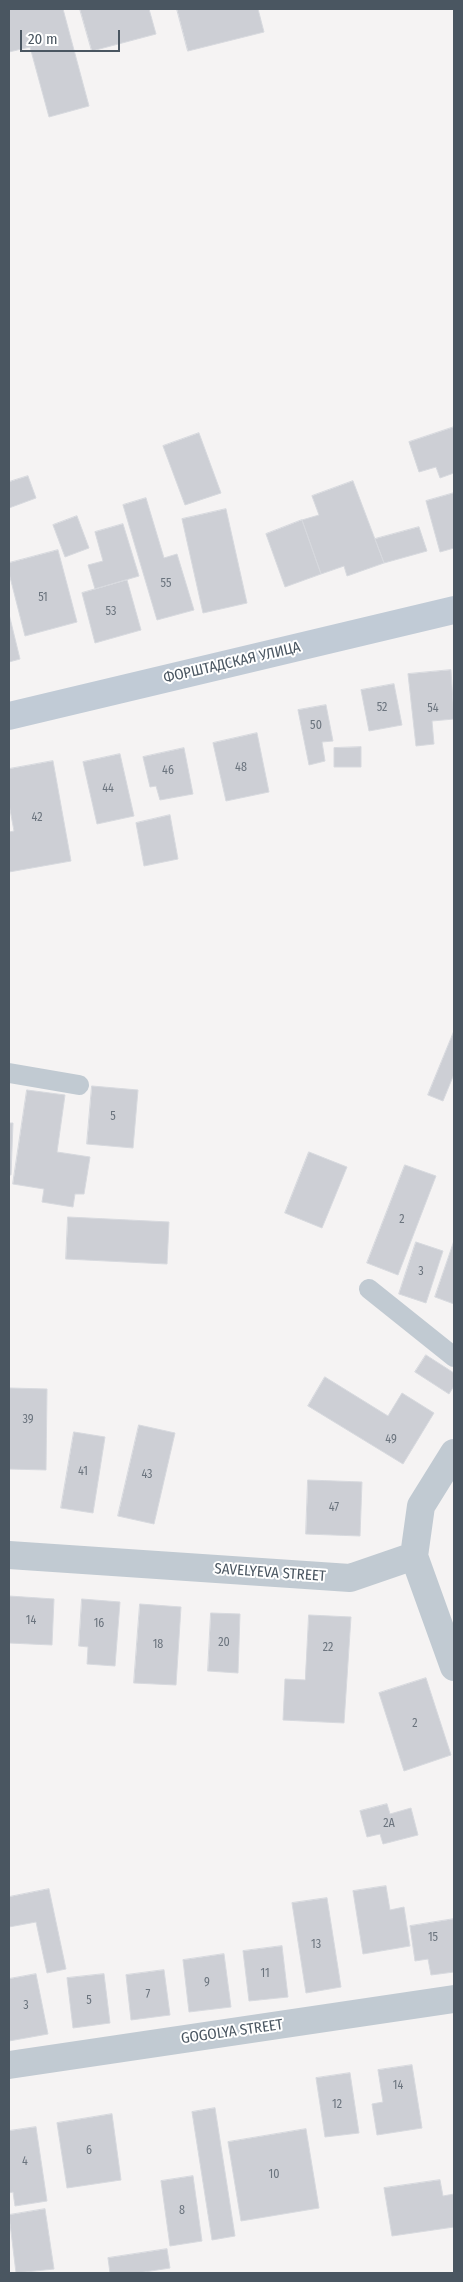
<!DOCTYPE html>
<meta charset="utf-8">
<style>
body{margin:0}
#map{position:relative;width:463px;height:2282px;overflow:hidden;background:#f5f3f3;font-family:"Fira Sans Condensed",sans-serif}
canvas{display:block}
.frame{position:absolute;inset:0;border:10px solid #4a5661;pointer-events:none}
.scale{position:absolute;left:20px;top:30px;width:100px;height:22px;box-sizing:border-box;border:2px solid #4a5661;border-top:0;padding-left:6px;font-size:15px;line-height:18px;white-space:nowrap;color:#4a5661;-webkit-text-stroke:4px #fff;paint-order:stroke}
</style>
<div id="map">
<canvas width="463" height="2282"></canvas>
<div class="frame"></div>
<div class="scale">20 m</div>
</div>
<script>
const c = document.querySelector('canvas').getContext('2d');
c.lineJoin = 'round';
function fillPath(path, color) {
  c.fillStyle = color;
  c.fill(path, 'evenodd');
}
function strokePath(path, color, width, dash) {
  c.strokeStyle = color;
  c.lineWidth = width;
  c.lineCap = dash ? 'butt' : 'round';
  c.setLineDash(dash || []);
  c.stroke(path);
}
function write(font, color, halo, rows, align = 'center') {
  c.font = font + ' "Fira Sans Condensed",sans-serif';
  c.lineWidth = 4;
  c.setLineDash([]);
  c.textBaseline = 'middle';
  c.strokeStyle = halo;
  c.fillStyle = color;
  for (const [text, x, y, turn = 0] of rows) {
    c.save();
    c.translate(x, y);
    c.rotate((+turn || 0) * Math.PI / 180);
    c.textAlign = isNaN(turn) ? turn : align;
    if (halo) c.strokeText(text, 0, 0);
    c.fillText(text, 0, 0);
    c.restore();
  }
}
const building = new Path2D(`
 M9,9H63L89,106L49,117L30,47L9,52Z
 M80,9H149L156,34L92,51Z
 M177,9H258L264,32L188,51Z
 M454,427V473L440,478L436,467L419,472L409,442Z
 M199,433L221,493L185,505L163,446Z
 M28,476L36,498L9,508V482Z
 M353,481L384,563L347,576L344,566L321,574L302,520L319,515L312,496Z
 M454,493V548L440,552L426,501Z
 M146,498L164,558L177,554L194,610L157,620L123,505Z
 M226,509L247,603L203,613L182,519Z
 M77,516L89,548L65,557L53,525Z
 M302,520L321,574L285,587L266,534Z
 M123,524L139,576L95,589L88,565L103,561L95,532Z
 M419,527L427,551L384,563L375,539Z
 M58,550L77,622L25,636L9,573V563Z
 M127,580L141,630L95,643L82,593Z
 M9,614L20,659L9,662Z
 M451,670L454,719L432,721L434,744L416,746L408,674Z
 M394,684L402,725L369,731L361,690Z
 M326,705L333,741L322,742L325,761L309,765L298,710Z
 M257,733L269,792L226,801L213,743Z
 M361,747V767H334V748Z
 M184,748L193,794L160,800L156,786L150,787L143,757Z
 M120,754L134,816L97,824L83,762Z
 M53,761L71,861L9,872V832L14,831L9,804V769Z
 M170,815L178,859L144,866L136,823Z
 M454,1031V1074L443,1101L428,1095Z
 M92,1086L138,1090L133,1148L87,1144Z
 M27,1090L65,1095L57,1152L90,1157L84,1194H75L73,1207L42,1202L44,1189L13,1184Z
 M9,1123H13L11,1175H9Z
 M309,1152L347,1167L322,1228L285,1213Z
 M405,1165L436,1176L398,1275L367,1263Z
 M68,1217L169,1222L167,1264L66,1259Z
 M454,1241V1304L435,1297Z
 M416,1242L443,1251L426,1303L399,1294Z
 M426,1355L454,1373V1386L449,1394L415,1372Z
 M325,1377L388,1416L402,1393L434,1413L403,1464L308,1406Z
 M10,1388L47,1389L46,1470L9,1469Z
 M139,1425L175,1433L154,1524L118,1516Z
 M74,1432L105,1437L93,1513L61,1508Z
 M308,1480L362,1482L360,1536L306,1534Z
 M9,1596L54,1599L52,1645L9,1643Z
 M82,1599L120,1602L115,1666L87,1664L88,1647L79,1646Z
 M140,1604L181,1607L176,1685L134,1683Z
 M211,1613L240,1614L238,1673L208,1671Z
 M309,1615L351,1617L344,1723L283,1720L285,1679L305,1680Z
 M426,1678L451,1755L404,1771L379,1693Z
 M387,1804L390,1814L411,1808L418,1835L383,1844L380,1834L367,1837L360,1811Z
 M386,1886L390,1910L404,1907L410,1946L363,1954L353,1891Z
 M49,1889L66,1969L47,1973L36,1922L9,1927V1897Z
 M327,1898L341,1987L306,1993L292,1903Z
 M454,1919V1972L431,1975L428,1959L415,1961L410,1926Z
 M282,1946L288,1997L249,2001L243,1951Z
 M224,1954L231,2007L189,2012L183,1960Z
 M164,1970L170,2015L131,2020L126,1975Z
 M36,1974L48,2034L9,2041V1979Z
 M104,1974L110,2023L73,2028L67,1978Z
 M412,2065L422,2128L377,2135L372,2104L383,2102L378,2070Z
 M350,2073L359,2133L325,2137L316,2078Z
 M215,2108L235,2236L212,2240L192,2112Z
 M112,2114L121,2180L67,2188L57,2123Z
 M36,2127L47,2201L15,2206L13,2192L9,2193V2131Z
 M306,2129L319,2208L241,2221L228,2142Z
 M193,2176L202,2241L170,2246L161,2181Z
 M440,2180L443,2196L454,2194V2227L392,2236L384,2188Z
 M45,2209L54,2269L16,2273L9,2215Z
 M167,2249L170,2268L138,2273H110L108,2258Z`);
fillPath(building, '#cdcfd5');
strokePath(building, '#d7d9de', 1);
strokePath(new Path2D(`
 M9,1073L79,1085
 M369,1289L454,1357`), '#c1cad2', 20);
strokePath(new Path2D(`
 M9,1555L350,1578L414,1556L421,1506L454,1453
 M414,1556L454,1667
 M9,2065L454,1999`), '#c1cad2', 28);
strokePath(new Path2D(`
 M9,716L454,610`), '#c1cbd6', 28);
write('12px', '#6b747e', null, [
 ["55",166,584],
 ["51",43,598],
 ["53",111,612],
 ["52",382,708],
 ["54",433,709],
 ["50",316,726],
 ["48",241,768],
 ["46",168,771],
 ["44",108,789],
 ["42",37,818],
 ["5",113,1117],
 ["2",402,1220],
 ["3",421,1272],
 ["39",28,1420],
 ["49",391,1440],
 ["41",83,1472],
 ["43",147,1475],
 ["47",334,1508],
 ["14",31,1621],
 ["16",99,1624],
 ["20",224,1643],
 ["18",158,1645],
 ["22",328,1648],
 ["2",415,1724],
 ["2А",389,1824],
 ["15",433,1938],
 ["13",316,1945],
 ["11",265,1974],
 ["9",207,1983],
 ["7",148,1995],
 ["5",89,2001],
 ["3",26,2006],
 ["14",398,2086],
 ["12",337,2105],
 ["6",89,2151],
 ["4",25,2162],
 ["10",274,2175],
 ["8",182,2211]
]);
write('15px', '#4a5661', '#fff', [
 ["ФОРШТАДСКАЯ УЛИЦА",232,663,-13],
 ["SAVELYEVA STREET",270,1573,4],
 ["GOGOLYA STREET",232,2032,-8]
]);
</script>
